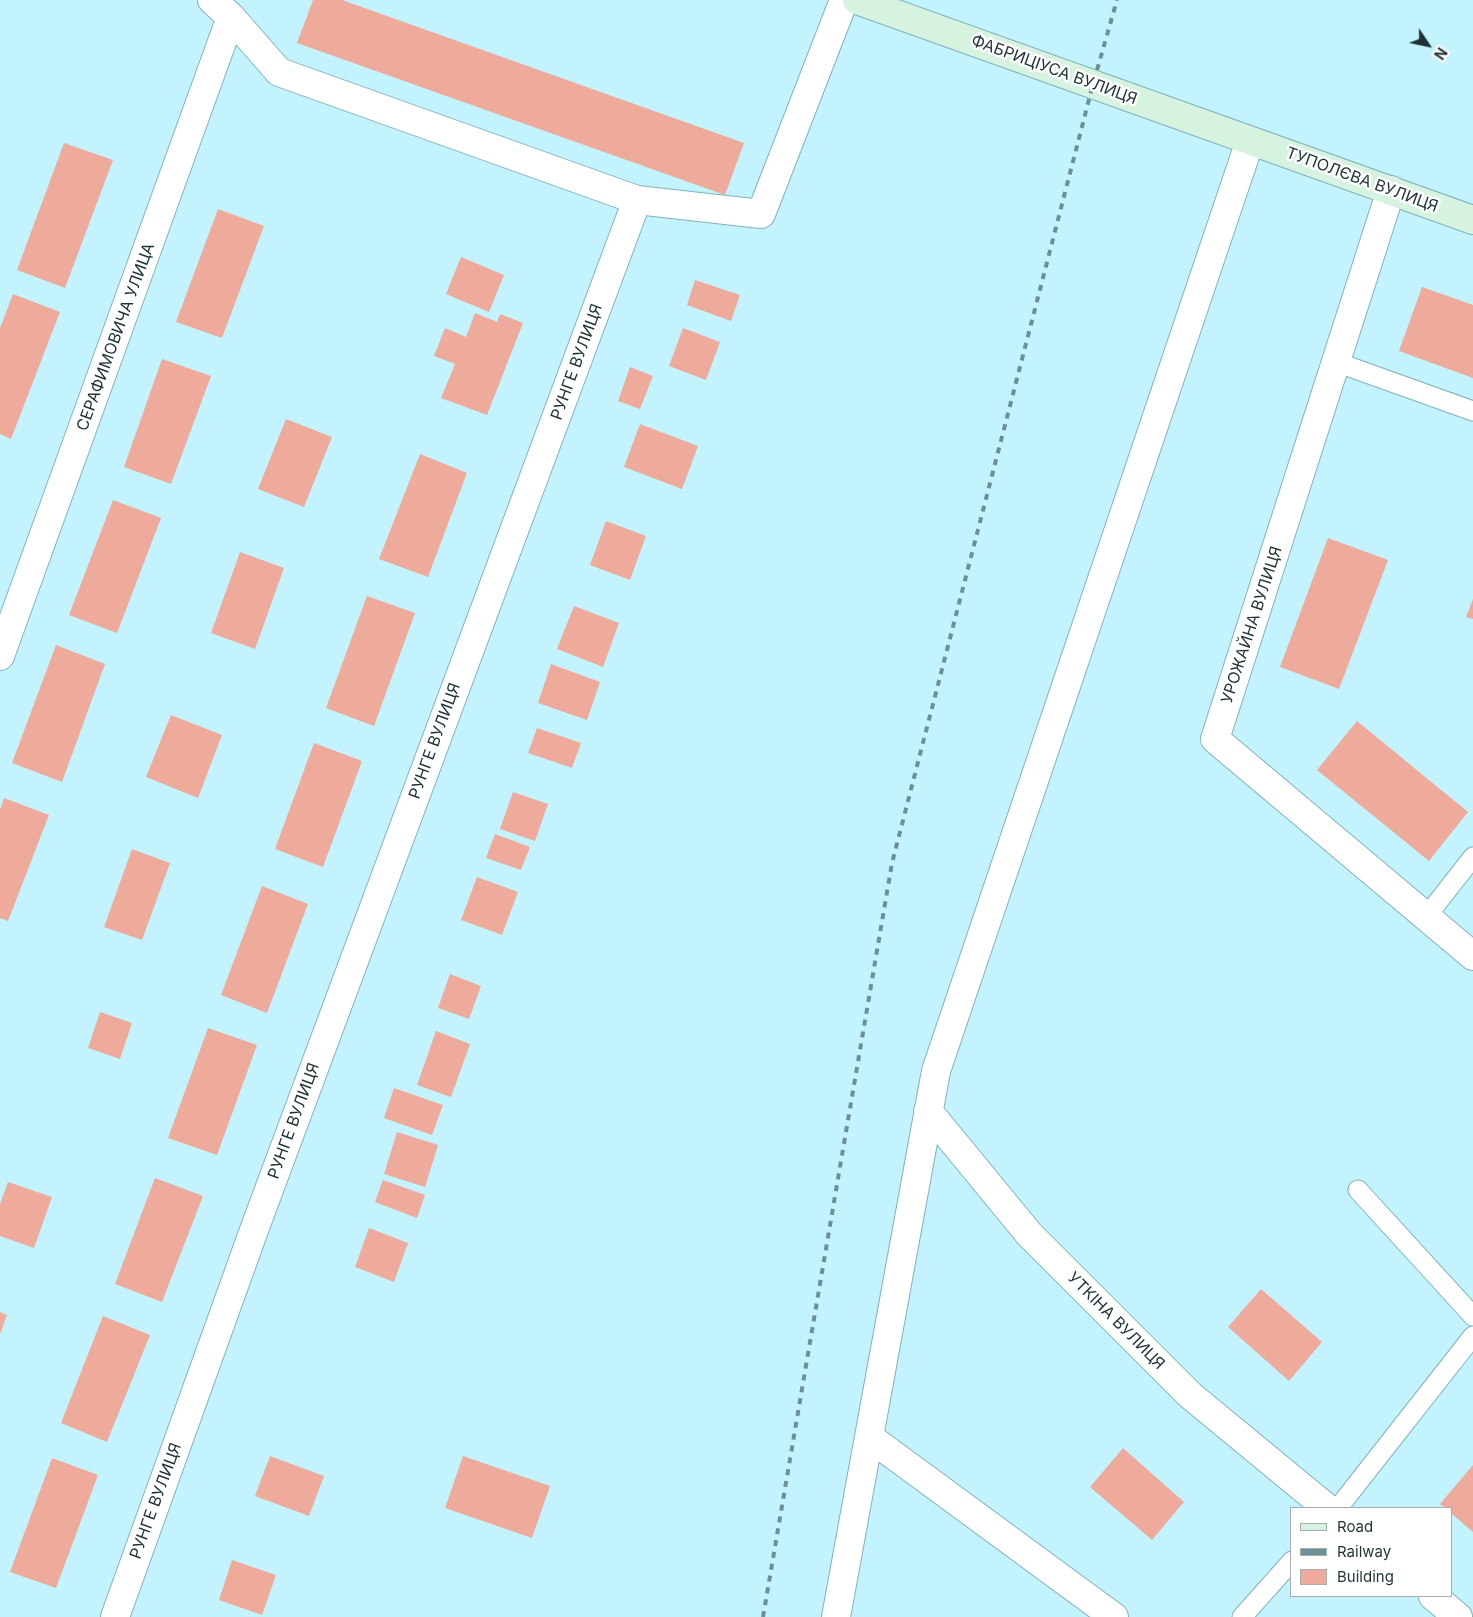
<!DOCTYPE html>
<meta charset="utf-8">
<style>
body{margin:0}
#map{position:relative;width:1473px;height:1617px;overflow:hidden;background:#c2f3ff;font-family:Inter,sans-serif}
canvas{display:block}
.legend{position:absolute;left:1290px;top:1507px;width:162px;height:90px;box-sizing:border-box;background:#fff;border:1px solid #a5adaf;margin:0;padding:6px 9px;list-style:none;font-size:15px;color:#1f3337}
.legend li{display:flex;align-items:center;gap:10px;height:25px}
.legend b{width:25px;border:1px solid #a5adaf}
.north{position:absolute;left:1403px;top:20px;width:50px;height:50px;-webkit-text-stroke:4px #fff;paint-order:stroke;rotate:124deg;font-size:14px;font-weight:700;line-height:20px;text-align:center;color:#1f3337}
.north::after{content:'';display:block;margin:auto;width:18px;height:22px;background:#1f3337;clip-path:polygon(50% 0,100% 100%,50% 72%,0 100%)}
</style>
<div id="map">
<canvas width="1473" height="1617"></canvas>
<ul class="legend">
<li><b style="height:6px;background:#d6f3e0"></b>Road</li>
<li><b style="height:6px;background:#6d8f97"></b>Railway</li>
<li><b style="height:14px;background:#eeab9b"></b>Building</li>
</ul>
<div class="north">N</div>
</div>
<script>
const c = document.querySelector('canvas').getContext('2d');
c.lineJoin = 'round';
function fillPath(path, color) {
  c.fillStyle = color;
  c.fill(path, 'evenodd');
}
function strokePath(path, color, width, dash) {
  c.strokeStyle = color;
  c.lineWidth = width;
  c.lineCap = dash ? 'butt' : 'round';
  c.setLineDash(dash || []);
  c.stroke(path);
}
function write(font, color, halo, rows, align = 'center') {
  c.font = font + ' Inter,sans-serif';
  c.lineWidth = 5;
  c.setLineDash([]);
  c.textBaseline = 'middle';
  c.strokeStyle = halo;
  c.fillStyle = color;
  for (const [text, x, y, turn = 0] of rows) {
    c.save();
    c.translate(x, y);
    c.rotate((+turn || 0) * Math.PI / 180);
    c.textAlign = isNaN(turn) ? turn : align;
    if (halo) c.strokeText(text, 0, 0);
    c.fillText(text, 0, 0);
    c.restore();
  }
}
fillPath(new Path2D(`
 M313,0H342L744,143L725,195L297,43Z
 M64,143L113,160L65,288L17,270Z
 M218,209L264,226L222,338L176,322Z
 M461,257L504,275L489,312L446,294Z
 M695,280L740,295L731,321L687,305Z
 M1422,287L1473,305V378L1399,351Z
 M13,294L60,312L11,439L0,434V328Z
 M475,313L497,322L500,314L523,323L487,415L441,398L455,364L434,356L445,328L466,337Z
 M683,328L720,342L706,380L669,366Z
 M162,359L211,376L171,484L124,467Z
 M630,367L653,376L640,409L618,401Z
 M286,419L332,437L304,507L258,489Z
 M640,424L698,446L682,489L624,467Z
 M420,454L467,473L428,577L379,559Z
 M113,500L161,518L117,633L69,615Z
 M606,521L646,536L630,580L590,565Z
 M1328,538L1388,560L1339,689L1280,667Z
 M240,552L284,568L255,649L211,633Z
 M367,596L415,613L374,726L326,708Z
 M1473,599V619L1466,617Z
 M574,606L619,623L603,667L557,649Z
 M56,645L105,664L62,782L12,763Z
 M551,664L600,682L587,720L538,703Z
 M171,715L222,735L198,798L146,777Z
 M1357,721L1468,812L1429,861L1317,770Z
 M537,728L581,743L572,768L528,753Z
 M314,743L362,761L323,867L275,849Z
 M513,792L548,804L535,841L500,829Z
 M4,798L49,815L8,921L0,918V810Z
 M495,834L530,847L521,870L486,858Z
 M132,849L170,863L142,940L104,927Z
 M477,877L518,892L502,935L461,920Z
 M262,886L308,904L267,1013L221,995Z
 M450,974L481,986L469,1019L438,1008Z
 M100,1012L132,1023L120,1059L88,1048Z
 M208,1028L257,1045L217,1155L168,1138Z
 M436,1031L470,1044L451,1097L417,1085Z
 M394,1088L443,1105L432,1135L384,1118Z
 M397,1132L438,1145L425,1187L384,1174Z
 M155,1178L203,1196L162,1302L115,1284Z
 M383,1180L425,1195L417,1218L375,1202Z
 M8,1182L52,1197L34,1248L0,1236V1204Z
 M369,1228L408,1243L394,1282L355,1267Z
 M1261,1289L1322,1342L1289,1381L1228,1327Z
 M0,1312L7,1315L0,1334Z
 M103,1316L150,1335L107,1442L61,1423Z
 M1123,1448L1184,1502L1152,1540L1090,1487Z
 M270,1456L324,1476L309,1516L255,1496Z
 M463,1456L550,1486L532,1538L445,1508Z
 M52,1458L98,1475L56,1588L10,1572Z
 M1473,1465V1532L1452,1514V1508H1445L1440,1504Z
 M232,1560L276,1575L262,1615L219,1600Z`), '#eeab9b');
const service = new Path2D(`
 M1336,362L1473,411
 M1426,917L1473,857
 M1358,1190L1473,1316
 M1338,1508L1473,1336
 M1242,1617L1292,1561`);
const minor = new Path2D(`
 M212,0L231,17L279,72L637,200
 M1391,190L1215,739L1473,956
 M0,656L231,17
 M928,1111L1029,1234L1190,1395L1327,1508
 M869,1437L1114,1617
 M1433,1596L1458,1617
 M115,1617L254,1230L637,200L761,214L844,0
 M836,1617L936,1071L1250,141`);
const secondary = new Path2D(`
 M857,0L1473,220`);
strokePath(service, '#81b1bc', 21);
strokePath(minor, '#81b1bc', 30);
strokePath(secondary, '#81b1bc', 30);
strokePath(service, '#fff', 19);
strokePath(minor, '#fff', 28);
strokePath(secondary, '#d6f3e0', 28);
strokePath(new Path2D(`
 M763,1617L892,863L1093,84L1117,0`), '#6d8f97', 4, [6, 6]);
write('16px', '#1f3337', '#fff', [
 ["ФАБРИЦІУСА ВУЛИЦЯ",1054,70,20],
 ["ТУПОЛЄВА ВУЛИЦЯ",1362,180,20],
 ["СЕРАФИМОВИЧА УЛИЦА",116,337,-70],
 ["РУНГЕ ВУЛИЦЯ",577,362,-70],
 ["УРОЖАЙНА ВУЛИЦЯ",1252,625,-72],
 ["РУНГЕ ВУЛИЦЯ",435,741,-70],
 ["РУНГЕ ВУЛИЦЯ",294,1121,-70],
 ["УТКIНА ВУЛИЦЯ",1116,1321,45],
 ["РУНГЕ ВУЛИЦЯ",156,1501,-70]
]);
</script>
